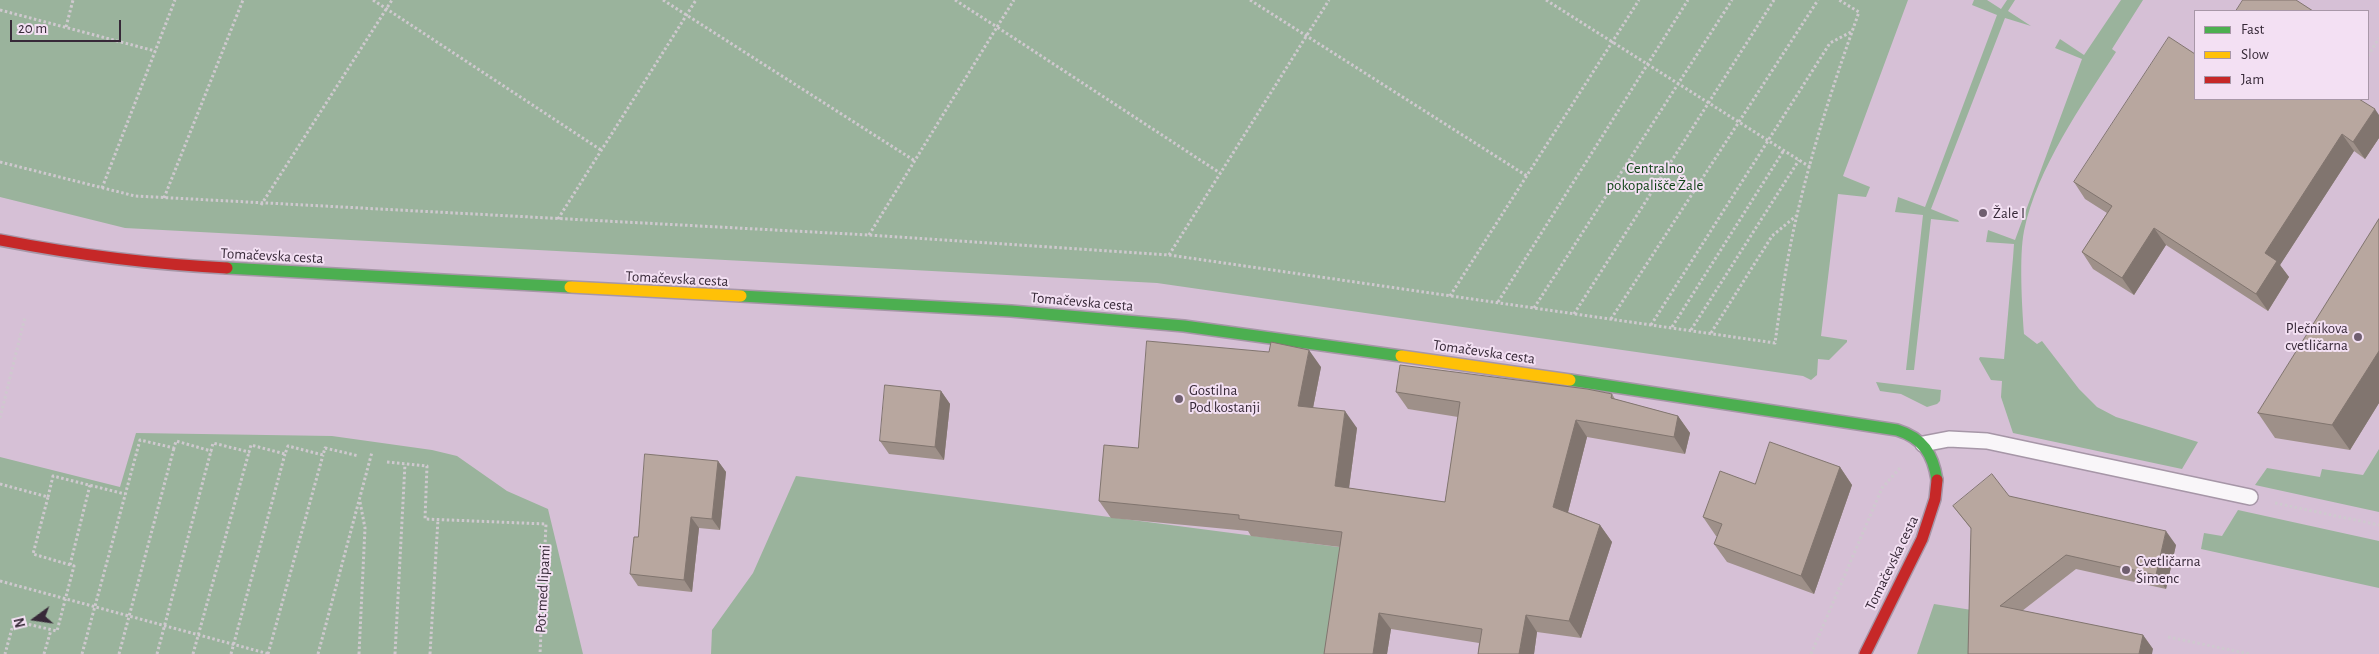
<!DOCTYPE html>
<meta charset="utf-8">
<style>
body{margin:0}
#map{position:relative;width:2379px;height:654px;overflow:hidden;background:#d6c0d6;font-family:"Alegreya Sans",sans-serif}
canvas{display:block}
.legend{position:absolute;left:2194px;top:10px;width:175px;height:90px;box-sizing:border-box;background:#f3e0f3;border:1px solid #a897a8;margin:0;padding:6px 9px;list-style:none;font-size:15px;color:#372938}
.legend li{display:flex;align-items:center;gap:10px;height:25px}
.legend b{width:25px;border:1px solid #a897a8}
.north{position:absolute;left:10px;top:594px;width:50px;height:50px;-webkit-text-stroke:4px #f3e0f3;paint-order:stroke;rotate:256deg;font-size:14px;font-weight:700;line-height:20px;text-align:center;color:#372938}
.north::after{content:'';display:block;margin:auto;width:18px;height:22px;background:#372938;clip-path:polygon(50% 0,100% 100%,50% 72%,0 100%)}
.scale{position:absolute;left:10px;top:20px;width:111px;height:22px;box-sizing:border-box;border:2px solid #372938;border-top:0;padding-left:6px;font-size:15px;line-height:18px;white-space:nowrap;color:#372938;-webkit-text-stroke:4px #f3e0f3;paint-order:stroke}
</style>
<div id="map">
<canvas width="2379" height="654"></canvas>
<ul class="legend">
<li><b style="height:6px;background:#4caf50"></b>Fast</li>
<li><b style="height:6px;background:#ffc107"></b>Slow</li>
<li><b style="height:6px;background:#c62828"></b>Jam</li>
</ul>
<div class="north">N</div>
<div class="scale">20 m</div>
</div>
<script>
const c = document.querySelector('canvas').getContext('2d');
c.lineJoin = 'round';
function fillPath(path, color) {
  c.fillStyle = color;
  c.fill(path, 'evenodd');
}
function strokePath(path, color, width, dash) {
  c.strokeStyle = color;
  c.lineWidth = width;
  c.lineCap = dash ? 'butt' : 'round';
  c.setLineDash(dash || []);
  c.stroke(path);
}
function write(font, color, halo, rows, align = 'center') {
  c.font = font + ' "Alegreya Sans",sans-serif';
  c.lineWidth = 4;
  c.setLineDash([]);
  c.textBaseline = 'middle';
  c.strokeStyle = halo;
  c.fillStyle = color;
  for (const [text, x, y, turn = 0] of rows) {
    c.save();
    c.translate(x, y);
    c.rotate((+turn || 0) * Math.PI / 180);
    c.textAlign = isNaN(turn) ? turn : align;
    if (halo) c.strokeText(text, 0, 0);
    c.fillText(text, 0, 0);
    c.restore();
  }
}
fillPath(new Path2D(`
 M0,0H1908L1843,176L1870,187L1866,197L1838,194L1821,336L1847,340V342L1829,360L1818,359L1817,375L1811,380L1803,376L1157,283L125,228L0,197Z
 M1974,0H1987L2001,9L2007,0H2015L2008,11L2031,26L2005,18L1931,209L1958,220L1959,222L1931,219L1914,370H1906L1923,215L1895,212L1898,197L1925,207L1997,15L1972,5Z
 M2121,0H2143L2112,49L2116,52C2082,105 2037,168 2024,231C2019,256 2022,307 2024,334L2037,344L2042,341L2079,389L2097,407L2116,417L2198,442L2182,469L2013,433L2001,397L2002,381L1991,380L1979,359L1980,357L2004,359L2013,258L2014,244L1986,242L1988,230L2015,240L2082,59L2055,48L2060,39L2084,55Z
 M1876,382L1941,390L1940,401L1937,404L1927,407L1901,394L1880,391Z
 M136,433L332,436L432,450L457,456L507,491L548,509L583,654H0V457L120,487Z
 M2379,449V512L2255,485L2267,468L2320,477L2322,469L2363,475Z
 M796,476L1346,548L1330,654H711L712,630L753,573Z
 M2238,510L2379,541V588L2201,549L2204,533L2222,536Z
 M1934,604L1978,611V654H1917Z`), '#9ab39c');
const lane = new Path2D(`
 M1923,444L1949,439L1987,441L2250,497`);
const fast = new Path2D(`
 M227,268L570,287
 M741,296L1011,311L1184,326L1401,356
 M1570,380L1897,430C1923,438 1933,454 1937,480`);
const slow = new Path2D(`
 M570,287L741,296
 M1401,356L1570,380`);
const jam = new Path2D(`
 M0,240C77,255 148,264 227,268
 M1865,654L1922,539L1935,499L1937,480`);
strokePath(lane, '#a696a7', 18);
strokePath(fast, '#a696a7', 14);
strokePath(slow, '#a696a7', 14);
strokePath(jam, '#a696a7', 14);
strokePath(new Path2D(`
 M373,0L601,150
 M663,0L915,161
 M955,0L997,27L1014,0
 M1250,0L1527,176
 M1546,0L1810,167
 M0,10L155,51
 M66,27L73,0
 M2368,56L2379,38
 M0,162L135,196L869,235L1169,255L1775,343C1781,300 1787,257 1797,215C1813,146 1835,79 1859,12L1839,0
 M102,188L175,0
 M164,198L243,0
 M261,205L392,0
 M558,219L696,0
 M869,235L997,27L1220,173
 M1169,255L1329,0
 M1450,296L1639,0
 M1498,302L1688,0
 M1534,308L1732,0
 M1574,314L1774,0
 M1611,319L1818,0
 M1651,325L1830,43L1851,32
 M1672,327L1784,150
 M1691,330L1799,160
 M1711,333L1772,236L1796,216
 M0,418L25,317
 M387,462L427,466L425,519L546,524L540,654
 M0,484L48,497L33,554L74,566L57,631L14,621L5,654
 M48,497L53,476L125,494
 M2275,503L2379,525
 M70,565L90,485
 M0,581L269,654
 M2168,637L2250,654
 M44,654L51,630
 M82,654L140,440L174,448L176,441L211,451L213,443L249,452L251,445L285,454L288,446L323,455L325,448L359,456
 M119,654L174,448
 M157,654L211,451
 M193,654L249,452
 M231,654L285,454
 M268,654L323,455
 M318,654L372,452
 M359,654L365,528L360,502
 M395,654L405,464
 M430,654L438,519
 M1811,654L1882,488L1900,468`), '#cfc9cf', 3, [2.5, 2.5]);
strokePath(lane, '#f9f6f9', 15);
strokePath(fast, '#4caf50', 11);
strokePath(slow, '#ffc107', 11);
strokePath(jam, '#c62828', 11);
fillPath(new Path2D(`
 M2195,99L2379,115V138L2365,159L2354,151L2280,265L2289,277L2268,311L2166,245L2134,295L2093,269L2082,252L2107,213L2085,199L2074,182Z
 M2379,219V403L2350,450L2275,438L2258,413Z
 M1269,352L1321,367L1313,408L1357,428L1349,488L1445,502L1458,417L1408,409L1396,392L1612,394L1615,399L1678,416L1690,433L1685,454L1587,437L1568,512L1600,525L1612,542L1581,638L1537,632L1534,654H1478L1479,643L1391,629L1387,654H1324L1340,547L1251,536L1248,531L1111,518L1099,501L1138,448Z
 M941,391L950,404L944,460L889,454L880,441Z
 M718,461L726,472L720,530L699,528L692,592L638,586L630,574Z
 M1840,467L1852,485L1814,594L1727,562L1714,544L1717,536H1716L1703,517L1755,484Z
 M2009,496L2176,545L2166,589L2076,569L2022,611L2143,635L2153,649L1968,654L1971,529L1953,506Z`), '#9e9089');
fillPath(new Path2D(`
 M2375,109L2379,115V138L2365,159L2353,142Z
 M2342,134L2354,151L2280,265L2289,277L2268,311L2256,294L2265,253Z
 M2154,228L2166,245L2134,295L2122,278Z
 M1309,350L1321,367L1310,423L1298,406Z
 M2379,351V403L2350,450L2332,425Z
 M941,391L950,404L944,460L935,447Z
 M1345,411L1357,428L1347,503L1335,486Z
 M1678,416L1690,433L1685,454L1674,437Z
 M1576,420L1587,437L1565,524L1553,507Z
 M718,461L726,472L720,530L712,519Z
 M1840,467L1852,485L1814,594L1801,576Z
 M691,517L699,528L692,592L684,580Z
 M1600,525L1612,542L1581,638L1569,621Z
 M2166,531L2176,545L2166,589L2156,575Z
 M1379,613L1391,629L1387,654H1373Z
 M1526,615L1537,632L1534,654H1519Z
 M2143,635L2153,649L2152,654H2139Z`), '#81756f');
const building = new Path2D(`
 M2243,0H2296L2313,11H2236Z
 M2169,37L2195,54V99H2359L2375,109L2353,142L2342,134L2265,253L2277,261L2256,294L2154,228L2122,278L2082,252L2112,206L2074,182Z
 M2379,219V351L2332,425L2258,413Z
 M1147,341L1269,352L1271,342L1309,350L1298,406L1345,411L1335,486L1445,502L1460,402L1396,392L1400,365L1587,389L1612,394L1611,398L1678,416L1674,437L1576,420L1553,507L1600,525L1569,621L1526,615L1519,654H1478L1482,629L1379,613L1373,654H1324L1342,532L1239,519V515L1099,501L1104,445L1138,448Z
 M885,385L941,391L935,447L880,441Z
 M1770,442L1840,467L1801,576L1714,544L1722,524L1703,517L1720,471L1755,484Z
 M645,454L718,461L712,519L691,517L684,580L630,574L634,537H638Z
 M1992,474L2009,496L2166,531L2156,575L2066,555L2000,606L2143,635L2139,654H1968L1971,528L1953,506Z`);
fillPath(building, '#b8a79f');
strokePath(building, '#81756f', 1);
for (const [x, y, r, color] of [
 [1983,213,5,"#6f5e6f"],
 [2358,337,5,"#6f5e6f"],
 [1179,399,5,"#6f5e6f"],
 [2126,570,5,"#6f5e6f"]
]) {
  const dot = new Path2D();
  dot.arc(x, y, r, 0, 2 * Math.PI);
  c.fillStyle = color;
  c.fill(dot);
  strokePath(dot, '#f3e0f3', 2);
}
write('15px', '#114418', '#f3e0f3', [
 ["Centralno",1655,168],
 ["pokopališče Žale",1655,185]
]);
write('15px', '#372938', '#f3e0f3', [
 ["Žale I",1993,213],
 ["Plečnikova",2348,328,"right"],
 ["cvetličarna",2348,345,"right"],
 ["Gostilna",1189,390],
 ["Pod kostanji",1189,407],
 ["Cvetličarna",2136,561],
 ["Šimenc",2136,578]
], 'left');
write('15px', '#372938', '#f3e0f3', [
 ["Tomačevska cesta",272,256,3],
 ["Tomačevska cesta",677,279,3],
 ["Tomačevska cesta",1082,302,5],
 ["Tomačevska cesta",1484,352,8],
 ["Tomačevska cesta",1892,563,-64],
 ["Pot med lipami",543,589,-87]
]);
</script>
